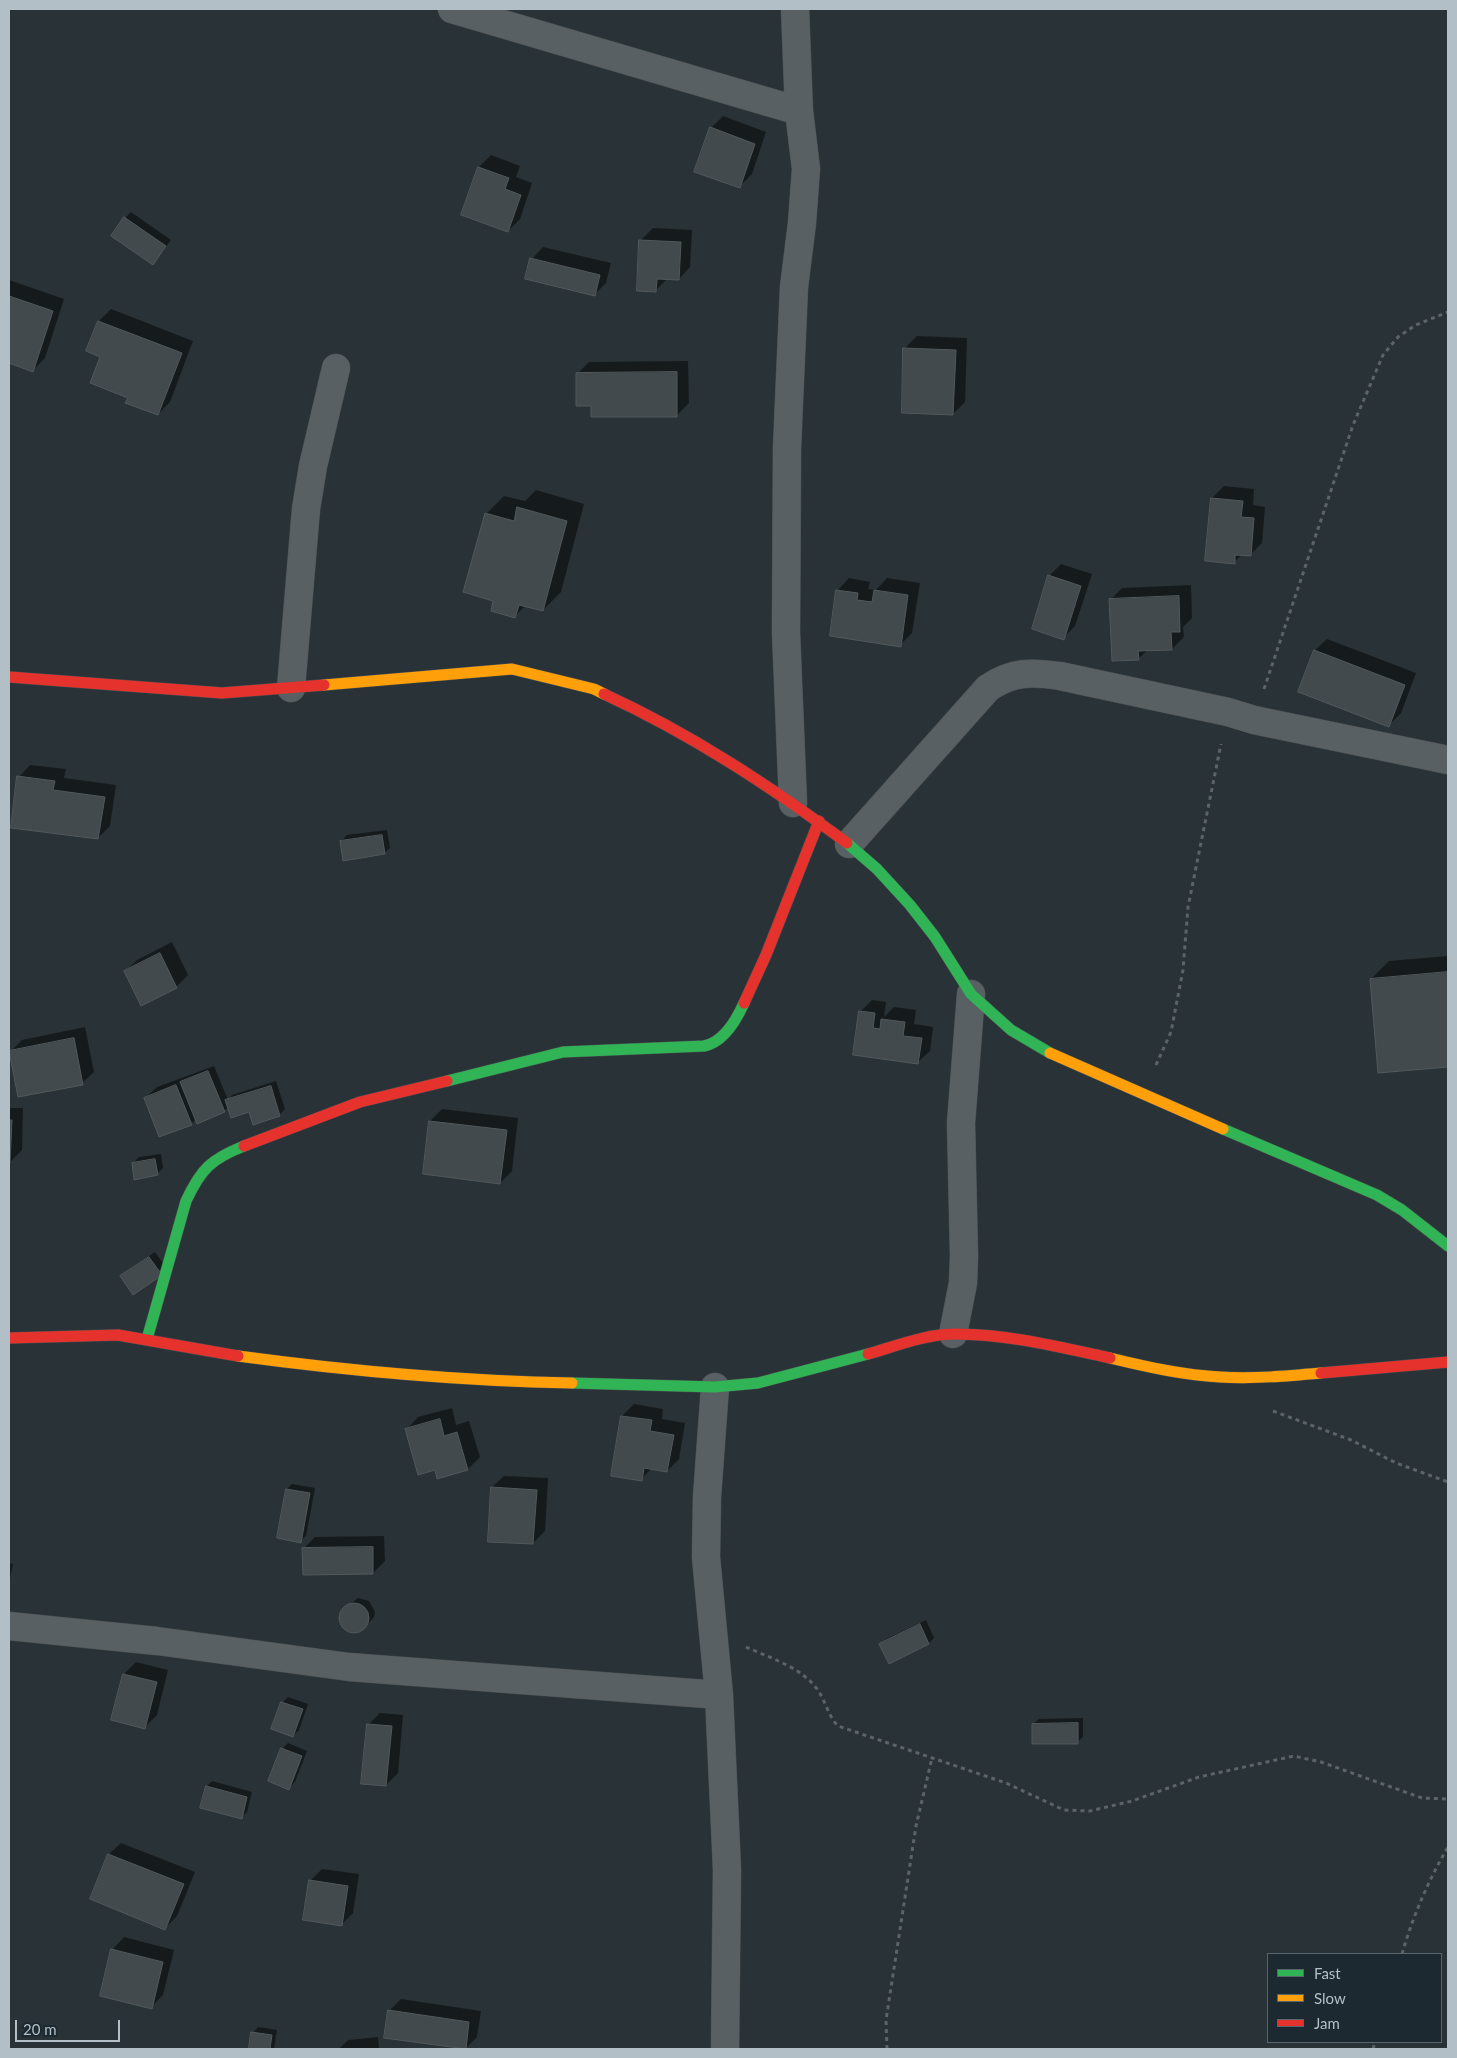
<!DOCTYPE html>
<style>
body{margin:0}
#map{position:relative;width:1457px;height:2058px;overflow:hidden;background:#293236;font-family:Lato,sans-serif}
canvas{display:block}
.frame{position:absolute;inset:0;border:10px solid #b3bfc7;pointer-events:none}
.legend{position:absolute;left:1267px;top:1953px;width:175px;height:90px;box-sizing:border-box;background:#1c2930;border:1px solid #58656c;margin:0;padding:6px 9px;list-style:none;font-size:15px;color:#b3bfc7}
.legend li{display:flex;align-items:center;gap:10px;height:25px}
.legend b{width:25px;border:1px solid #58656c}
.scale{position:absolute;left:15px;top:2020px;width:105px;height:22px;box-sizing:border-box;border:2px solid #b3bfc7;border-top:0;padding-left:6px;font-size:15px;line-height:18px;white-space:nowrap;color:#b3bfc7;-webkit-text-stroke:4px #1c2930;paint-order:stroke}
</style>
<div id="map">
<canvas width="1457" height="2058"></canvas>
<div class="frame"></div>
<ul class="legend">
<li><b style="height:6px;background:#30b455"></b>Fast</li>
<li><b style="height:6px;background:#ff9f0a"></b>Slow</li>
<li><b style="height:6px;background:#e5322d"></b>Jam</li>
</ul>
<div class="scale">20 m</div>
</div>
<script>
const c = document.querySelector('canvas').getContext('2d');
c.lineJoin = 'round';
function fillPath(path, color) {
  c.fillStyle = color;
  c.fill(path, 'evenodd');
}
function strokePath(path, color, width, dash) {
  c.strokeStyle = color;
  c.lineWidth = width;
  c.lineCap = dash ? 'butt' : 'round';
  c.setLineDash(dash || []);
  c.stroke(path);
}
fillPath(new Path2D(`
 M723,116L766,132L752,174L740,186L711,128Z
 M491,155L520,166L516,177L532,183L520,219L508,231L462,214L479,167Z
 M131,212L171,240L153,264L125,218Z
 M653,228L692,230L690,267L679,279H667L655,291L641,240Z
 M543,247L611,263L606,283L594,295L532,259Z
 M9,280L64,299L45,358L33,370L9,362Z
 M111,309L193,341L170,402L158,414L130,398L101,356L88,351L99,321Z
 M917,336L967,338L965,402L953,414L903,412L905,348Z
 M688,361L689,403L677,415L592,405L577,374L589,362Z
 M1224,486L1254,489L1253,505L1265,507L1262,543L1250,555L1243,554L1234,562L1212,498Z
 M536,490L584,504L561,592L543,610L526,605L515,616L495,600L486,514L504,496L525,501Z
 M1061,564L1092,574L1075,626L1063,638L1049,576Z
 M849,578L870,582L868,589L876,590L887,578L920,583L912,633L900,645L831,635L838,590Z
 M1191,585L1192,618L1183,627L1184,637L1172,649L1148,650L1138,659L1110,600L1122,588Z
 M1327,639L1416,673L1401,713L1389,725L1300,691L1315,650Z
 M30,765L66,769L64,778L116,785L110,826L98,838L19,777Z
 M387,830L390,848L384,853L341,841L347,835Z
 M172,942L188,975L176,987L125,971L137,960Z
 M1448,956V1066L1379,1072L1371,979L1389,961Z
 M872,1000L886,1002L884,1017L894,1007L916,1010L914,1024L933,1027L930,1051L918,1062L854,1054L860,1012Z
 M85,1027L94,1072L82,1083L10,1052L22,1040Z
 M214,1066L228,1100L232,1095L276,1081L285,1109L279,1115L229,1107L224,1111L196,1119L191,1124L145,1098L157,1087Z
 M9,1108H23L22,1150L10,1162Z
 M442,1109L518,1118L512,1171L500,1183L424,1173L430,1121Z
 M161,1154L163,1168L157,1174L133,1163L139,1157Z
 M155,1252L167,1269L122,1277L127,1271Z
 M634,1404L663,1409L662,1419L685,1423L679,1459L667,1471L652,1468L641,1479L612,1475L622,1416Z
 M452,1408L456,1425L469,1421L480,1457L468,1469L438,1478L436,1468L407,1429L418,1417Z
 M504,1476L548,1478L545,1531L533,1543L492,1487Z
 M292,1484L315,1488L306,1536L300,1541L287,1489Z
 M384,1536L385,1561L373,1573L303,1549L315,1537Z
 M9,1563L13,1564L9,1583Z
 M358,1598L369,1601L375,1612L374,1617L364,1629L354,1633L346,1630L340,1622L342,1610Z
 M926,1620L934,1638L929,1643L881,1644L886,1639Z
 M136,1662L168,1670L157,1715L145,1727L124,1674Z
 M288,1697L308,1704L299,1730L293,1736L282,1703Z
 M380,1713L403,1715L398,1773L386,1785L368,1725Z
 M1083,1718V1737L1077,1742L1033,1724L1039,1719Z
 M288,1743L307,1751L295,1782L289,1788L282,1749Z
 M212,1781L252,1792L247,1812L241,1818L207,1786Z
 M121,1843L195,1872L177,1916L165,1928L92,1898L109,1854Z
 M322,1869L359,1874L353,1913L341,1925L310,1881Z
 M124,1937L174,1950L163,1995L151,2007L102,1995L113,1949Z
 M401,1999L481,2011L477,2037L465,2049L385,2037L389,2011Z
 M258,2027L277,2030L274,2049H250L253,2033Z
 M378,2037L379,2049H339L348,2040Z`), '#0007');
const building = new Path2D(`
 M710,127L755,144L740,188L694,172Z
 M478,167L509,178L505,189L521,195L508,232L461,215Z
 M124,217L166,246L153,265L111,236Z
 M639,240L681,242L679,280L657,279L656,292L637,291Z
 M530,258L600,275L595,296L525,279Z
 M9,296L53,311L33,372L9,363Z
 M98,321L182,353L158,415L125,403L128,398L90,383L100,357L86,351Z
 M903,348L956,350L953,415L902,413Z
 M677,372V417H591V406H576V373Z
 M1211,498L1243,501L1241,517L1254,518L1251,556L1235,555V564L1205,561Z
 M517,507L567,521L543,611L519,605L515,618L491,611L493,601L463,592L485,513L514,521Z
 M1048,575L1081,586L1064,640L1032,629Z
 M836,590L858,593L857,600L872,602L874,590L908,595L901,647L830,636Z
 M1179,596L1180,632H1171L1172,650L1138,651L1139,660L1112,661L1109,599Z
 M1314,650L1405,685L1389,727L1298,692Z
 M17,776L55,781L53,790L105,797L98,839L11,828Z
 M382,835L385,854L343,861L340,841Z
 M160,953L177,988L141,1006L124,971Z
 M1448,972V1067L1378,1073L1370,979Z
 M859,1011L875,1013L873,1028L880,1029L881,1019L905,1022L903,1036L922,1038L918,1064L853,1055Z
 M74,1038L83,1085L18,1097L9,1051Z
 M208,1071L225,1112L197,1124L180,1082Z
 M176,1085L192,1125L159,1137L144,1098Z
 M271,1086L280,1116L253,1125L249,1112L231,1118L225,1100Z
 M9,1120H12L10,1163H9Z
 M429,1121L507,1130L500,1184L423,1174Z
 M155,1159L158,1175L134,1180L132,1163Z
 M149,1257L162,1275L133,1295L120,1276Z
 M621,1416L652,1420L650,1431L674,1435L667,1472L644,1468L642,1481L611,1476Z
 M440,1419L444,1436L457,1432L468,1470L437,1479L435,1470L418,1475L405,1429Z
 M491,1487L537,1490L533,1544L488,1542Z
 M286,1489L310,1493L301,1543L277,1538Z
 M373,1547V1574L303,1575L302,1548Z
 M339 1618a15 15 0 1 1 30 0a15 15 0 1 1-30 0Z
 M920,1624L929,1644L889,1664L879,1644Z
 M123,1674L157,1682L145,1729L111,1720Z
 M281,1702L303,1709L293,1737L271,1729Z
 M1078,1723V1744H1032V1724Z
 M367,1724L392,1726L386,1786L361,1784Z
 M281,1748L302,1756L289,1790L268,1781Z
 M206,1786L247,1797L242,1819L200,1808Z
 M108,1854L184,1884L165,1930L90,1899Z
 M309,1880L348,1886L342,1926L303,1920Z
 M111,1949L163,1962L152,2009L100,1996Z
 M388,2010L469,2022L466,2049L384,2038Z
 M251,2032L272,2035L270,2049H249Z`);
fillPath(building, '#424a4e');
strokePath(building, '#51595d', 1);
const street = new Path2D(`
 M452,9L799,111
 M291,688L306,509L313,466L336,368
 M793,803L786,632L787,448L794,287L802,223L806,169L799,111L795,9
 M849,844L988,688C1013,671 1032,672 1060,676L1228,712L1254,720L1448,760
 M953,1334L963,1283L964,1256L961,1123L971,994
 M715,1387L707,1497L706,1557L719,1695L727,1870L725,2049
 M9,1626L157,1641L349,1667L719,1695`);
const fast = new Path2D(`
 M847,843L877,869L910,905L935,937L971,994L1011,1030L1050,1053
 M447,1081L563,1052L704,1046C724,1042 736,1021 744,1003
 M1223,1129L1377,1195L1402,1210L1448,1246
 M147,1339L186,1201C201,1169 211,1159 244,1146
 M572,1383L715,1387L758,1383L868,1354`);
const slow = new Path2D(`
 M324,685L512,669L594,689L604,694
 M1050,1053L1223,1129
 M238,1356C349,1371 460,1381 572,1383
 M1110,1358C1147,1367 1183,1375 1220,1377C1254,1379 1288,1376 1321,1373`);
const jam = new Path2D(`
 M9,677L222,693L324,685
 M604,694C691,734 770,786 847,843
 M744,1003L766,955L819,821
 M244,1146L360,1102L447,1081
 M9,1338L118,1335L238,1356
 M868,1354C896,1346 926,1334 955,1334C1008,1334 1059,1347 1110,1358
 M1321,1373L1448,1362`);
strokePath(street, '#474d50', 29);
strokePath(fast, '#474d50', 12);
strokePath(slow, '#474d50', 12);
strokePath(jam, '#474d50', 12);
strokePath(new Path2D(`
 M1264,689L1353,425L1383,355L1398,337L1416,325L1448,312
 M1156,1065L1171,1032L1183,970L1188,907L1221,744
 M1273,1411L1351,1440L1396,1463L1448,1482
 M746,1647C770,1658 801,1667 817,1689C826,1701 828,1716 838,1726L1006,1783L1064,1810L1090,1811L1132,1801L1199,1777L1294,1756L1321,1762L1422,1798L1448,1799
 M1402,1954C1413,1916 1428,1881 1448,1847
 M887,2049L886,2020L916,1826L932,1758
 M1373,2049L1375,2042`), '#5d6467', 3, [4, 4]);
strokePath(street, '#586063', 28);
strokePath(fast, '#30b455', 11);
strokePath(slow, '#ff9f0a', 11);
strokePath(jam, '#e5322d', 11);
</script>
